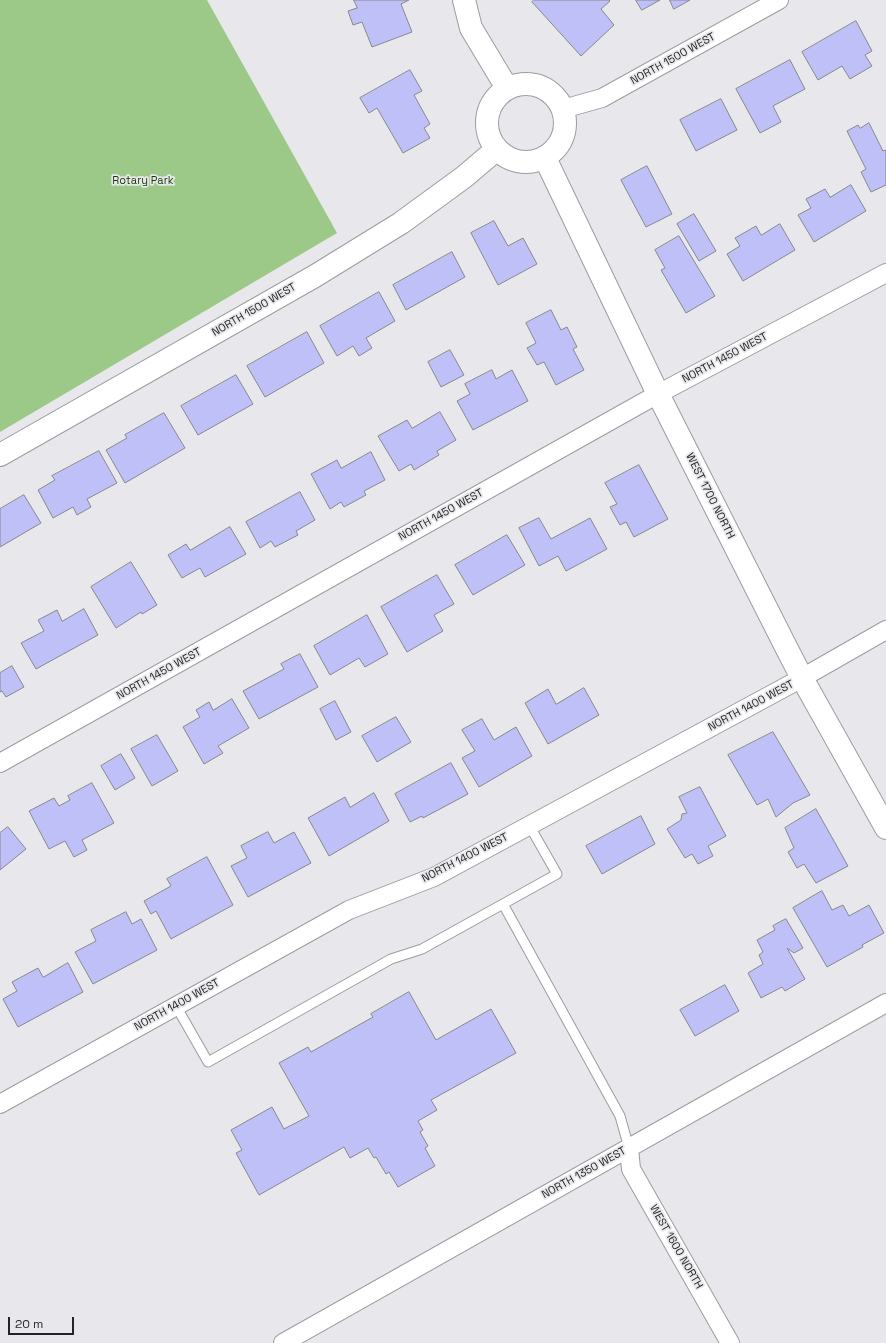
<!DOCTYPE html>
<style>
body{margin:0}
#map{position:relative;width:886px;height:1343px;overflow:hidden;background:#e8e8ec;font-family:"Space Grotesk",sans-serif}
canvas{display:block}
.scale{position:absolute;left:8px;top:1317px;width:66px;height:18px;box-sizing:border-box;border:2px solid #242425;border-top:0;padding-left:5px;font-size:12px;line-height:14px;white-space:nowrap;color:#242425;-webkit-text-stroke:3px #e8e8ec;paint-order:stroke}
</style>
<div id="map">
<canvas width="886" height="1343"></canvas>
<div class="scale">20 m</div>
</div>
<script>
const c = document.querySelector('canvas').getContext('2d');
c.lineJoin = 'round';
function fillPath(path, color) {
  c.fillStyle = color;
  c.fill(path, 'evenodd');
}
function strokePath(path, color, width, dash) {
  c.strokeStyle = color;
  c.lineWidth = width;
  c.lineCap = dash ? 'butt' : 'round';
  c.setLineDash(dash || []);
  c.stroke(path);
}
function write(font, color, halo, rows, align = 'center') {
  c.font = font + ' "Space Grotesk",sans-serif';
  c.lineWidth = 3.5;
  c.setLineDash([]);
  c.textBaseline = 'middle';
  c.strokeStyle = halo;
  c.fillStyle = color;
  for (const [text, x, y, turn = 0] of rows) {
    c.save();
    c.translate(x, y);
    c.rotate((+turn || 0) * Math.PI / 180);
    c.textAlign = isNaN(turn) ? turn : align;
    if (halo) c.strokeText(text, 0, 0);
    c.fillText(text, 0, 0);
    c.restore();
  }
}
fillPath(new Path2D(`
 M0,0H207L337,233L0,432Z`), '#9cc987');
const building = new Path2D(`
 M354,0H409L401,4L412,32L372,47L362,22L353,25L348,11L357,8Z
 M534,0H609L610,1L601,9L614,25L581,56L532,2Z
 M636,0H660L642,10Z
 M670,0H690L674,9Z
 M856,21L872,51L865,55L872,66L850,79L842,66L818,80L802,52Z
 M790,60L805,89L773,106L781,122L760,133L736,89Z
 M410,70L422,91L414,95L430,124L424,128L430,138L403,153L377,108L369,113L360,98Z
 M721,99L737,130L696,151L680,120Z
 M869,123L883,151L886,150V185L871,192L861,172L866,169L847,131L858,125L860,128Z
 M647,166L672,214L646,227L621,180Z
 M851,185L866,211L814,242L798,215L811,208L806,199L825,189L830,197Z
 M694,214L716,251L699,261L677,224Z
 M494,221L508,246L523,238L537,264L498,285L471,233Z
 M780,224L795,250L743,281L727,254L740,246L735,238L756,226L761,235Z
 M679,236L715,296L686,313L661,270L665,268L655,250Z
 M452,252L465,277L406,310L393,285Z
 M379,292L395,321L366,338L372,348L359,356L353,346L337,356L320,326Z
 M551,310L561,330L567,327L577,347L573,349L584,370L556,385L544,362L537,365L527,348L536,343L526,323Z
 M307,332L324,363L265,397L247,366Z
 M450,350L464,375L441,387L428,362Z
 M492,370L496,379L512,370L528,401L473,430L457,401L470,394L465,384Z
 M236,375L253,404L198,435L181,406Z
 M440,412L456,440L437,451L439,455L414,470L411,464L399,471L378,436L407,420L412,428Z
 M164,413L185,448L125,483L106,450L127,438L125,435Z
 M99,451L117,483L87,499L91,507L77,515L73,507L53,518L38,490L55,480L52,476Z
 M371,452L385,480L364,491L366,495L344,507L341,502L330,509L311,474L337,460L341,468Z
 M639,465L668,519L634,537L626,522L620,525L610,507L617,504L605,483Z
 M300,492L315,520L296,531L298,535L275,547L271,541L260,548L246,522Z
 M24,495L41,523L0,547V509Z
 M539,518L551,539L590,518L607,549L566,571L558,556L539,566L519,528Z
 M230,527L246,554L205,577L200,568L182,578L168,555L186,544L190,550Z
 M507,535L525,565L473,595L455,565Z
 M131,562L157,605L142,614L141,612L116,628L91,587Z
 M437,575L454,604L434,615L443,631L407,652L381,607Z
 M84,609L98,635L36,669L21,643L44,631L38,620L57,610L62,621Z
 M367,615L388,654L365,667L359,658L330,675L314,646Z
 M300,654L318,687L259,719L243,691L284,669L281,664Z
 M12,666L24,687L6,697L2,691L0,692V673Z
 M584,688L599,715L548,744L525,703L548,689L556,704Z
 M232,699L249,728L218,746L223,753L204,764L183,727L200,717L196,710L209,702L213,710Z
 M335,701L351,732L336,740L320,709Z
 M396,717L411,742L377,762L362,736Z
 M482,719L494,740L516,727L532,756L479,787L462,758L475,751L462,730Z
 M773,732L810,795L793,803L776,817L768,799L757,805L728,755Z
 M157,735L178,771L152,786L131,749Z
 M121,754L135,778L115,790L101,766Z
 M451,763L468,794L423,818L422,816L410,822L395,794Z
 M92,783L114,823L82,840L87,850L74,857L65,841L49,849L29,811L54,798L59,806L70,800L68,796Z
 M700,787L726,836L708,846L713,856L698,864L692,854L685,858L667,829L681,820L682,814L687,813L679,797Z
 M374,793L389,821L329,856L308,818L345,797L350,807Z
 M816,809L848,866L816,883L804,864L797,868L788,852L794,848L785,828Z
 M641,816L655,844L602,874L586,846Z
 M8,827L26,849L0,870V833Z
 M268,832L274,843L294,832L311,863L248,897L231,866L247,858L241,846Z
 M207,857L233,905L171,939L156,911L151,914L144,901L171,886L167,879Z
 M822,891L832,910L843,905L849,916L869,905L884,933L862,945L863,947L827,967L793,908Z
 M126,912L132,924L141,919L157,950L93,984L75,952L96,941L91,930Z
 M786,919L803,948L794,953L787,948L805,979L785,991L782,987L761,998L748,973L763,964L759,955L763,952L757,940L775,930L773,926Z
 M68,963L83,992L18,1027L3,999L17,991L12,982L38,968L43,977Z
 M725,985L739,1011L695,1036L680,1010Z
 M409,992L436,1040L491,1009L516,1053L431,1100L437,1110L418,1121L423,1130L420,1132L428,1146L425,1148L435,1166L398,1187L389,1172L386,1174L376,1157L374,1158L368,1148L350,1158L344,1147L259,1195L236,1153L242,1150L231,1130L272,1107L284,1129L309,1116L279,1063L308,1047L311,1052L373,1017L371,1014Z`);
fillPath(building, '#bfc0f8');
strokePath(building, '#87888b', 1);
const lane = new Path2D(`
 M503,904L557,874L529,825
 M176,1006L208,1062L391,959L422,949L503,904L620,1116L629,1148`);
const street = new Path2D(`
 M563,109L602,98L779,0
 M0,763L658,394L886,273
 M0,1104L349,910L434,877L802,678L886,630
 M629,1148L631,1169L730,1343
 M283,1343L886,1003`);
const secondary = new Path2D(`
 M464,0L471,28L507,88
 M487 123a39 39 0 1 1 78 0a39 39 0 1 1-78 0Z
 M545,158L658,394L787,649L802,678L886,828
 M0,455L315,276L401,223L464,177L497,149`);
strokePath(lane, '#9c9ca0', 11);
strokePath(street, '#9c9ca0', 20);
strokePath(secondary, '#9c9ca0', 24);
strokePath(lane, '#fff', 9);
strokePath(street, '#fff', 18);
strokePath(secondary, '#fff', 22);
write('11px', '#242425', '#e8e8ec', [
 ["NORTH 1500 WEST",673,59,-29],
 ["NORTH 1500 WEST",254,310,-30],
 ["NORTH 1450 WEST",725,358,-28],
 ["WEST 1700 NORTH",710,496,63],
 ["NORTH 1450 WEST",441,515,-29],
 ["NORTH 1450 WEST",159,674,-29],
 ["NORTH 1400 WEST",751,706,-28],
 ["NORTH 1400 WEST",465,858,-27],
 ["NORTH 1400 WEST",177,1005,-29],
 ["NORTH 1350 WEST",584,1173,-29],
 ["WEST 1600 NORTH",676,1247,60]
]);
write('11px', '#173a00', '#e8e8ec', [
 ["Rotary Park",143,181]
]);
</script>
